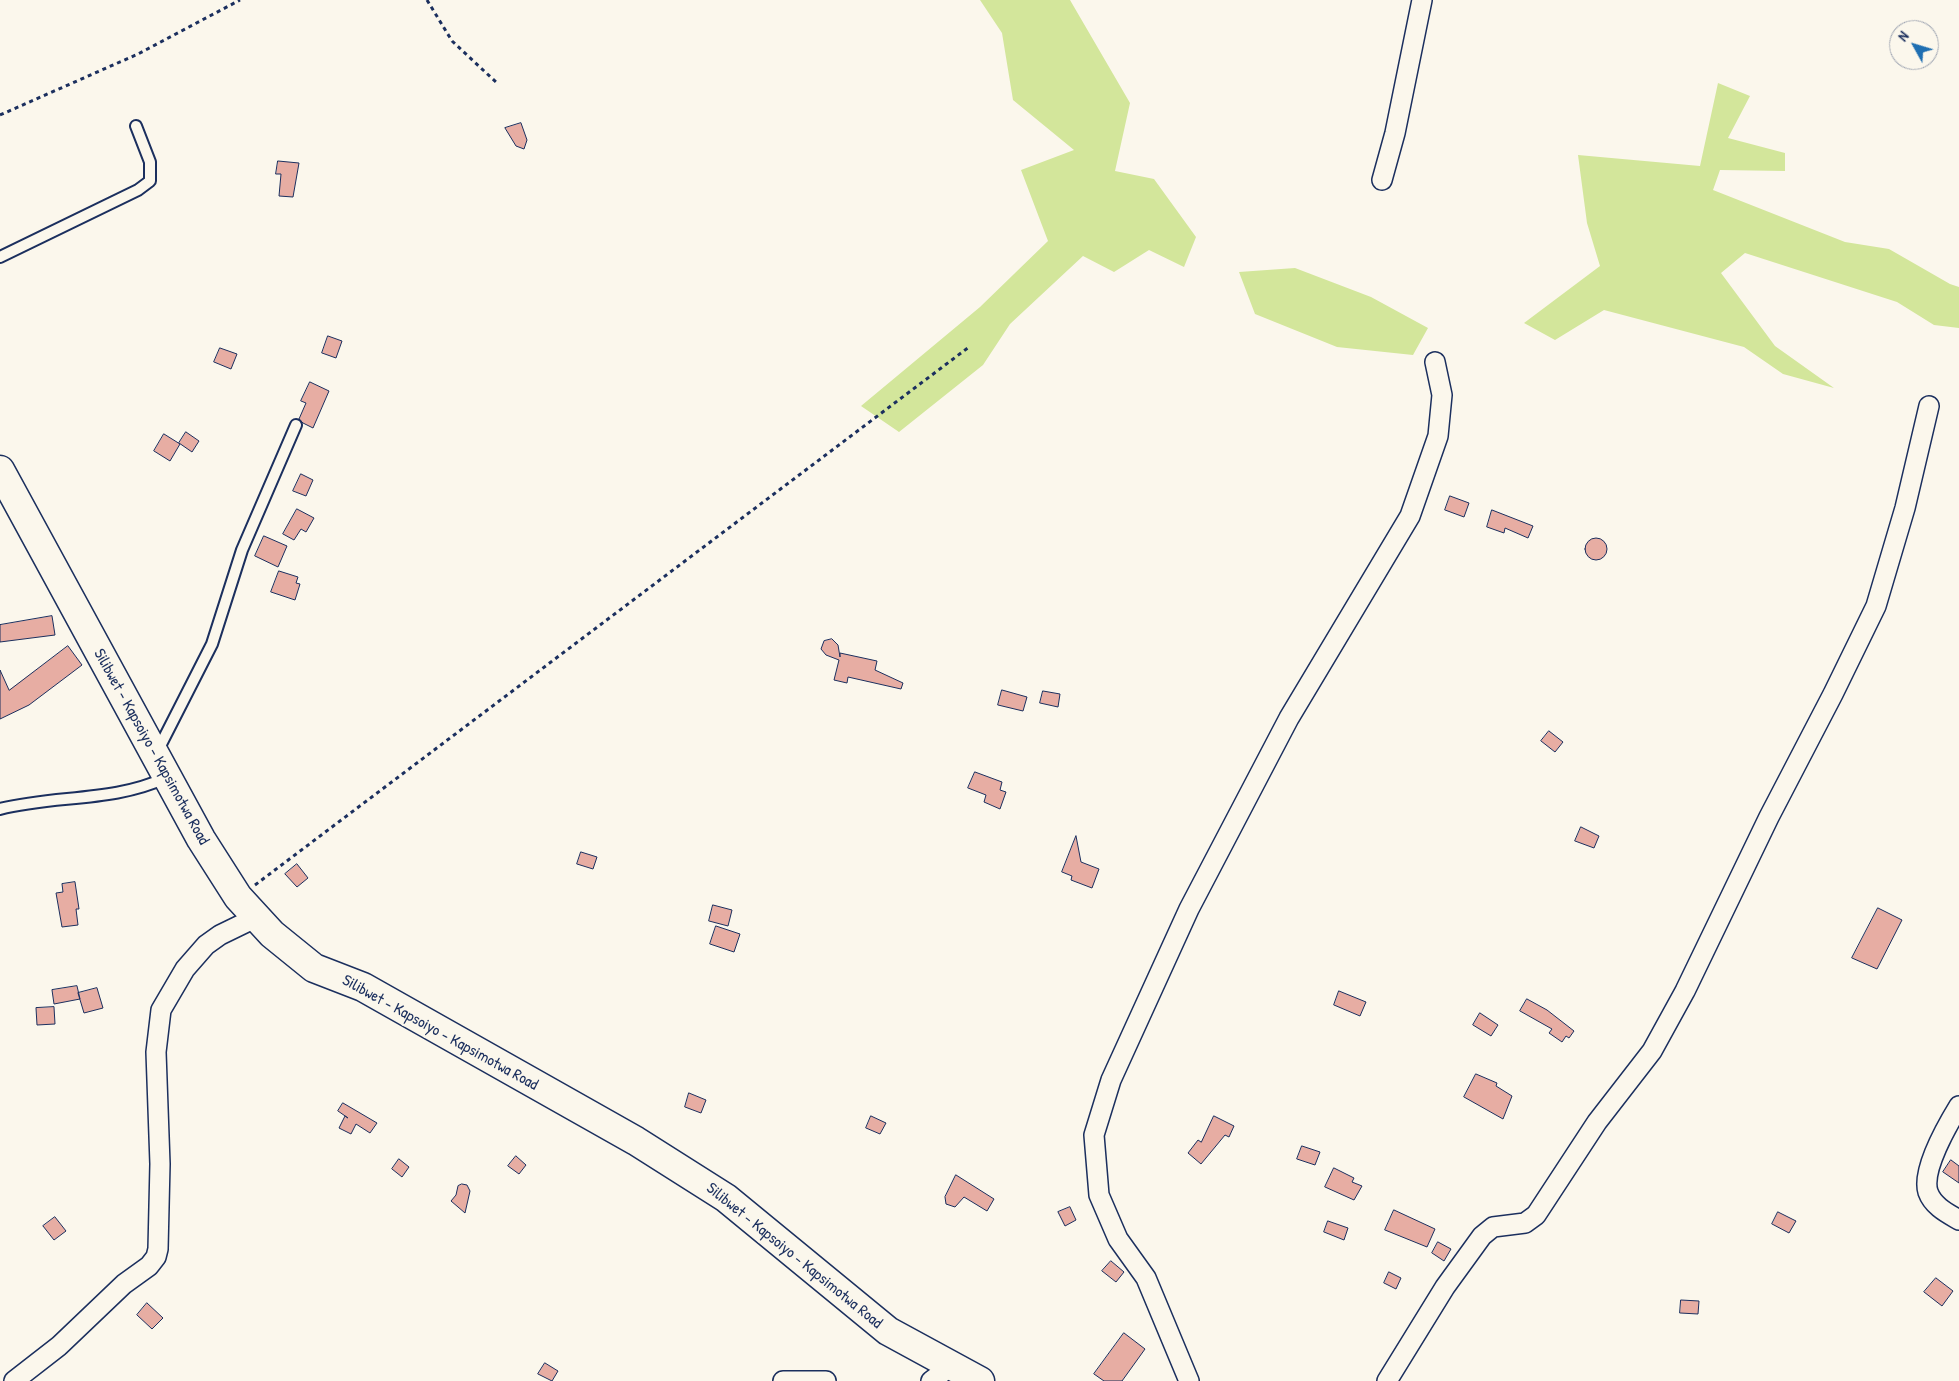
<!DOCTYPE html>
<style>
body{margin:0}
#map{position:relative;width:1959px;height:1381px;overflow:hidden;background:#fbf7ec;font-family:"Patrick Hand",sans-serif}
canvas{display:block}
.north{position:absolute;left:1889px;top:20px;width:50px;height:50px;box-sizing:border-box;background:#fbf7ec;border:1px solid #a1a7b3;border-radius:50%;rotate:309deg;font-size:14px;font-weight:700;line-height:20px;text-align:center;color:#1b2f5e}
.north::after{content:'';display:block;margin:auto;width:18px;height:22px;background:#1f6fb2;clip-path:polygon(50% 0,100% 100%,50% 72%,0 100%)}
</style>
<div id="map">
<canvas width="1959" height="1381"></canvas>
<div class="north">N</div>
</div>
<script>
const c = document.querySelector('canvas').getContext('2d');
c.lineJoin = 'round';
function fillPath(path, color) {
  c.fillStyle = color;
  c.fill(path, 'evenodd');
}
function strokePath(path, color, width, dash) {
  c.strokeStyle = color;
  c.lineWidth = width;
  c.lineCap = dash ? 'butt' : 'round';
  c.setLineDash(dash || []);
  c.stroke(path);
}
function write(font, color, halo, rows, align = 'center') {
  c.font = font + ' "Patrick Hand",sans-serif';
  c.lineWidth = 5;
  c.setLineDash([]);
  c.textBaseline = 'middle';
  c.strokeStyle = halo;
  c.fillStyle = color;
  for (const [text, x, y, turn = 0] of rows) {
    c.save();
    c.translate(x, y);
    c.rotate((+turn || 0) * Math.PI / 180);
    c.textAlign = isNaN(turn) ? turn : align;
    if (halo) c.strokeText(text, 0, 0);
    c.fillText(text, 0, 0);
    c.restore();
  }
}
fillPath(new Path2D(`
 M980,0H1070L1130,103L1115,171L1154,179L1196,237L1184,267L1149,250L1114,272L1083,256L1010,324L983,365L899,432L861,406L980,307L1048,241L1021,170L1074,150L1013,100L1002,33Z
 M1718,83L1750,96L1728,138L1785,153V171L1720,170L1713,190L1845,242L1889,249L1950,284L1959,287V328L1934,325L1897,302L1745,253L1721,273L1775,346L1834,388L1783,374L1744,347L1604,310L1555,340L1524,323L1600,266L1587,223L1578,155L1700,166Z
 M1295,268L1371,297L1428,328L1413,355L1337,347L1255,314L1239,272Z`), '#d3e69b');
const building = new Path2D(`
 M521,123L527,140L524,149L516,146L505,128Z
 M278,161L299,163L293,197L279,196L281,174H276Z
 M328,336L342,341L336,358L322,353Z
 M220,348L237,354L231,369L214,362Z
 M310,382L329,391L313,428L303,423L299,419L306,403L301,401Z
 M186,432L199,441L192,452L179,443Z
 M164,434L180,444L170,461L154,451Z
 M301,474L313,480L306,496L293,491Z
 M1450,496L1469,503L1464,517L1445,510Z
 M297,509L314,518L306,532L301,529L294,540L283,534Z
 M1492,510L1533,526L1528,538L1505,528L1504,533L1487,527Z
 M264,536L287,546L278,567L255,556Z
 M1585 549a11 11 0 1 1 22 0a11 11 0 1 1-22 0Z
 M279,571L298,577L296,583L300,584L295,600L271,592Z
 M52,616L55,635L0,642V625Z
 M832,639L838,645L840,657V653L877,661L875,670L903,683L901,689L848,677L847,683L834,680L839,660L826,655L821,649L824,641Z
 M68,646L82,665L29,705L0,719V670L9,690Z
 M1002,690L1027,697L1023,711L998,705Z
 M1043,691L1060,694L1058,707L1040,703Z
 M1549,731L1563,742L1555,752L1541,741Z
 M975,772L1002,782L1000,790L1006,792L1000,809L984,802L986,795L968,788Z
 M1581,827L1599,836L1594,848L1575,841Z
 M1076,836L1081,862L1099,869L1092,888L1071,880L1072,876L1062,872Z
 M581,852L597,857L593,869L577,864Z
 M297,864L308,878L297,887L285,874Z
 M75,882L79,909H76L78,925L62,927L56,893L63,892L62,884Z
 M713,905L732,910L728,926L709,921Z
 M1878,908L1902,920L1877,969L1852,958Z
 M716,926L740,934L734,952L710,944Z
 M77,986L80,999L54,1004L52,990Z
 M97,988L103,1008L84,1013L78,993Z
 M1339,991L1366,1002L1360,1016L1334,1005Z
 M1527,999L1547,1010L1574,1031L1569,1038L1566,1036L1562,1042L1549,1033L1552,1029L1520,1011Z
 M54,1007L55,1024L37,1025L36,1008Z
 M1480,1013L1498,1025L1491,1036L1473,1025Z
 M1476,1074L1497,1083L1496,1086L1512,1096L1503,1119L1464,1097Z
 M689,1093L706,1100L701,1113L685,1107Z
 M343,1103L377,1123L370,1133L356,1124L351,1134L339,1128L345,1116L348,1118L338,1111Z
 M871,1116L886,1123L880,1134L866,1128Z
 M1214,1116L1234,1126L1229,1137L1225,1135L1201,1164L1188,1153L1198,1140L1201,1142Z
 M1302,1146L1320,1152L1315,1165L1297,1159Z
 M516,1156L526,1165L519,1174L508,1166Z
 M399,1159L409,1167L402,1177L392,1169Z
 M1951,1160L1959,1166V1183L1943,1172Z
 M1334,1168L1354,1178L1352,1182L1362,1186L1354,1200L1325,1187Z
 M956,1175L994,1199L987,1211L964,1197L955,1207L946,1204L945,1197Z
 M462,1184L467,1185L470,1191L465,1213L451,1201L456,1195L458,1186Z
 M1070,1207L1076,1220L1065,1226L1058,1212Z
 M1394,1210L1435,1229L1427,1247L1385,1230Z
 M1778,1212L1796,1221L1789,1233L1772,1224Z
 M55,1217L66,1231L54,1240L43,1226Z
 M1328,1221L1348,1228L1344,1240L1324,1232Z
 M1438,1242L1451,1249L1444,1261L1432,1253Z
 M1111,1261L1124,1272L1116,1282L1102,1271Z
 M1389,1272L1401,1278L1396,1289L1384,1283Z
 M1936,1278L1953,1291L1942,1306L1924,1292Z
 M1681,1300L1699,1301L1698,1314L1680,1313Z
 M147,1303L163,1318L152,1329L137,1315Z
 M1124,1333L1145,1349L1122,1381H1104L1094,1374Z
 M545,1363L558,1371L552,1381L538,1374Z`);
fillPath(building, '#e7ada3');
strokePath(building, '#1b2f5e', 1);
const lane = new Path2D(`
 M0,257L138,190L150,181V162L136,126
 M157,752L212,644L242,550L296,425
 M0,809C54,795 114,802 165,778`);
const street = new Path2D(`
 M1382,180L1395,133L1422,0
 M1959,1106C1948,1124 1921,1170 1928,1192C1933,1206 1947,1213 1959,1220
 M14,1381L59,1346L124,1284L149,1266L156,1257L158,1249L160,1164L156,1052L161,1010L185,969L206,945L220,935L257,917
 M783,1381H826
 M931,1381L951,1366
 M1189,1381L1146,1278L1118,1239L1099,1195L1094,1135L1111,1080L1189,909L1289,718L1410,516L1438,436L1442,395L1435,362
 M1387,1381L1445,1287L1482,1236L1493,1227L1525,1223L1536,1215L1597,1122L1652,1051L1685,991L1769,817L1833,694L1876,606L1905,508L1929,406`);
const secondary = new Path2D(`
 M0,470L201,839L238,897L272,934L314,968L363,987L636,1141L726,1198L888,1331L980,1381`);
strokePath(lane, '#1b2f5e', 14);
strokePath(street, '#1b2f5e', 22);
strokePath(secondary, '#1b2f5e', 31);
strokePath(new Path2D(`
 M427,0L452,41L497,83
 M0,115L138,54L240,0
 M255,885L969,347`), '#1b2f5e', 3, [4, 4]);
strokePath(lane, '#fbf7ec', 10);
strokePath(street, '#fbf7ec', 19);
strokePath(secondary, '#fbf7ec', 28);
write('16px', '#1b2f5e', '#fbf7ec', [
 ["Silibwet - Kapsoiyo - Kapsimotwa Road",151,747,61],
 ["Silibwet - Kapsoiyo - Kapsimotwa Road",440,1033,29],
 ["Silibwet - Kapsoiyo - Kapsimotwa Road",794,1256,39]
]);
</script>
